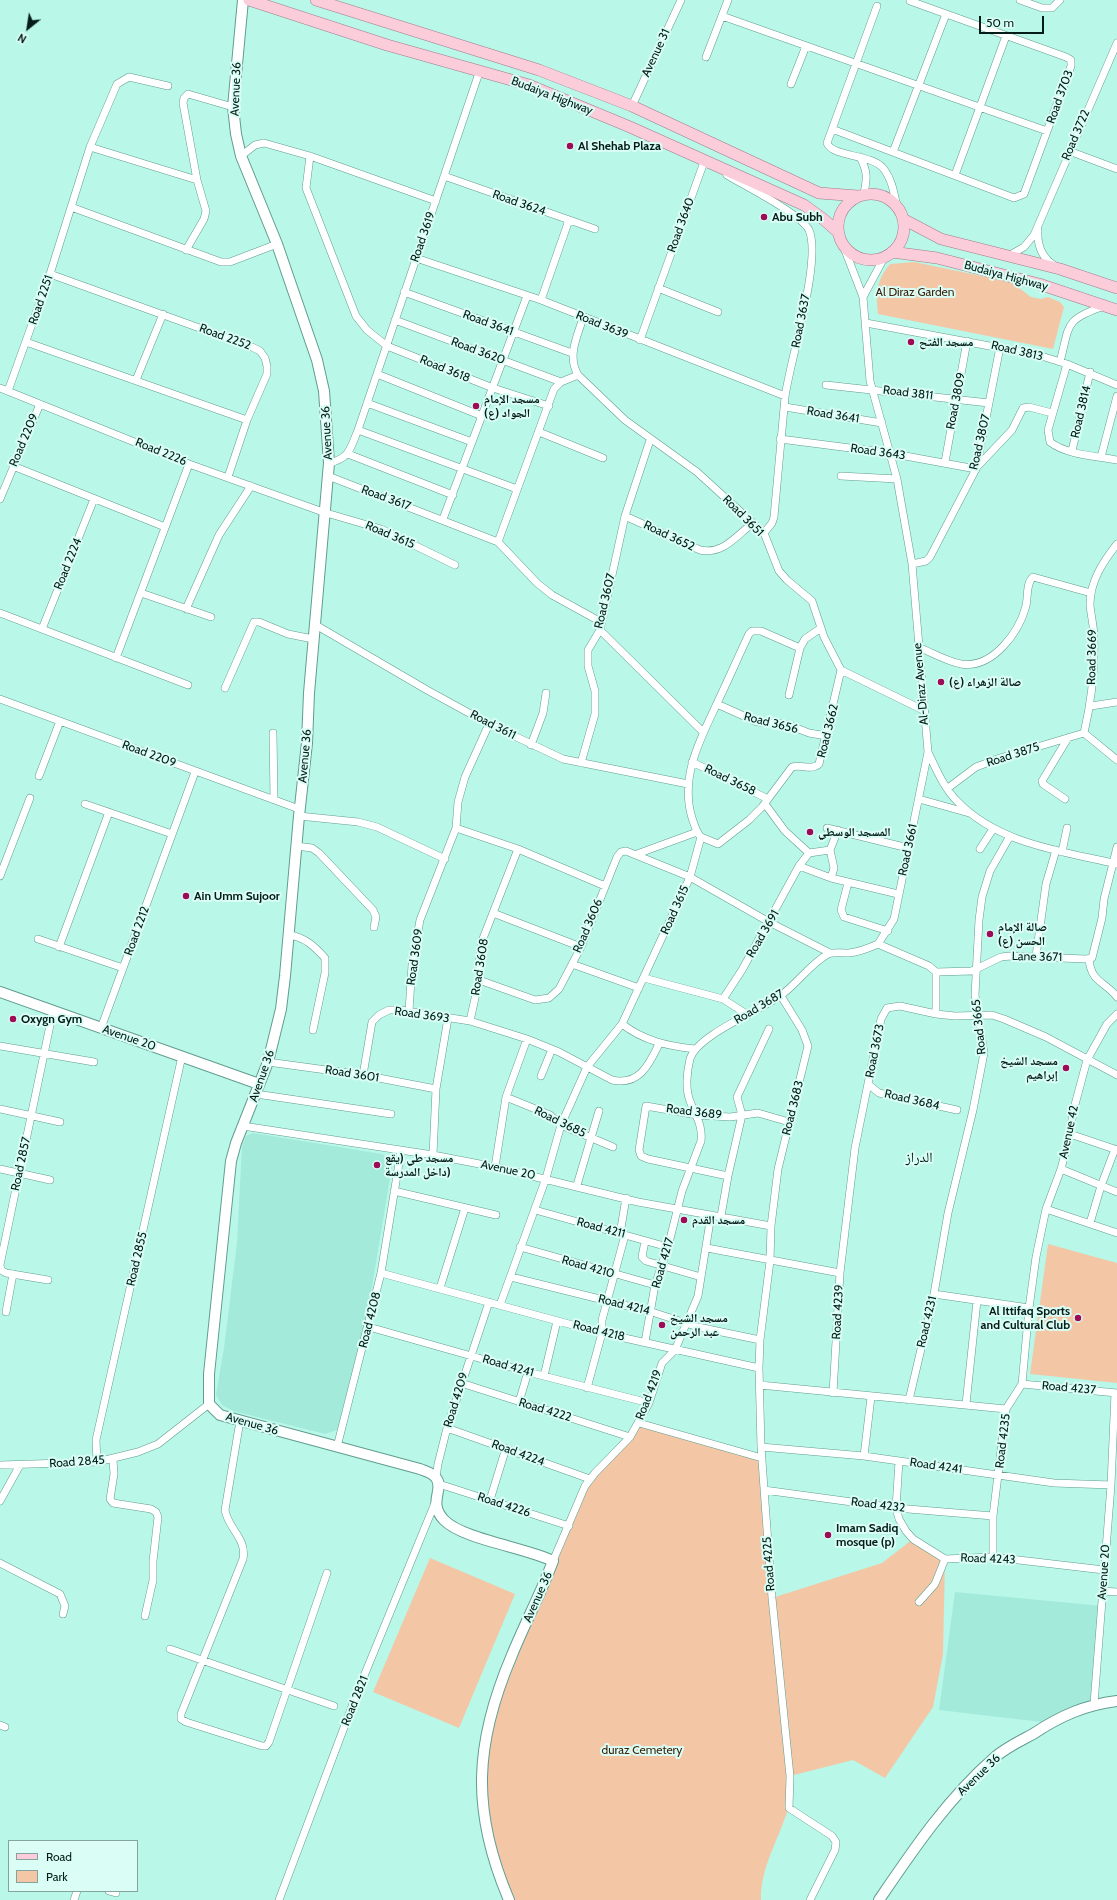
<!DOCTYPE html>
<meta charset="utf-8">
<style>
body{margin:0}
#map{position:relative;width:1117px;height:1900px;overflow:hidden;background:#b9f7e8;font-family:Cabin,sans-serif}
canvas{display:block}
.legend{position:absolute;left:8px;top:1840px;width:130px;height:52px;box-sizing:border-box;background:#dafef5;border:1px solid #84a49d;margin:0;padding:5px 7px;list-style:none;font-size:12px;color:#041d19}
.legend li{display:flex;align-items:center;gap:8px;height:20px}
.legend b{width:20px;border:1px solid #84a49d}
.north{position:absolute;left:8px;top:8px;width:40px;height:40px;-webkit-text-stroke:3px #dafef5;paint-order:stroke;rotate:210deg;font-size:11px;font-weight:700;line-height:16px;text-align:center;color:#041d19}
.north::after{content:'';display:block;margin:auto;width:14px;height:18px;background:#041d19;clip-path:polygon(50% 0,100% 100%,50% 72%,0 100%)}
.scale{position:absolute;left:979px;top:16px;width:65px;height:18px;box-sizing:border-box;border:2px solid #041d19;border-top:0;padding-left:5px;font-size:12px;line-height:14px;white-space:nowrap;color:#041d19;-webkit-text-stroke:3px #dafef5;paint-order:stroke}
</style>
<div id="map">
<canvas width="1117" height="1900"></canvas>
<ul class="legend">
<li><b style="height:5px;background:#fbcddb"></b>Road</li>
<li><b style="height:11px;background:#f3c7a6"></b>Park</li>
</ul>
<div class="north">N</div>
<div class="scale">50 m</div>
</div>
<script>
const c = document.querySelector('canvas').getContext('2d');
c.lineJoin = 'round';
function fillPath(path, color) {
  c.fillStyle = color;
  c.fill(path, 'evenodd');
}
function strokePath(path, color, width, dash) {
  c.strokeStyle = color;
  c.lineWidth = width;
  c.lineCap = dash ? 'butt' : 'round';
  c.setLineDash(dash || []);
  c.stroke(path);
}
function write(font, color, halo, rows, align = 'center') {
  c.font = font + ' Cabin,"Noto Naskh Arabic",sans-serif';
  c.lineWidth = 4;
  c.setLineDash([]);
  c.textBaseline = 'middle';
  c.strokeStyle = halo;
  c.fillStyle = color;
  for (const [text, x, y, turn = 0] of rows) {
    c.save();
    c.translate(x, y);
    c.rotate((+turn || 0) * Math.PI / 180);
    c.textAlign = isNaN(turn) ? turn : align;
    if (halo) c.strokeText(text, 0, 0);
    c.fillText(text, 0, 0);
    c.restore();
  }
}
fillPath(new Path2D(`
 M253,1133L382,1154L389,1158L392,1166L367,1317L337,1430L325,1434L233,1411L222,1405L216,1395L224,1348L237,1243L242,1147L246,1136Z
 M955,1592L1102,1606L1094,1704L1050,1723L939,1710Z`), '#a3eada');
fillPath(new Path2D(`
 M914,262L1011,282L1031,297L1041,299L1048,297L1060,302L1064,307L1053,349L878,314C876,292 876,281 890,264Z
 M1048,1244L1117,1263V1383L1030,1374Z
 M639,1423L762,1458L772,1598L882,1563L913,1539L945,1559L943,1654L933,1707L885,1778L853,1760L790,1776C790,1786 791,1799 788,1809C779,1839 760,1868 761,1900H513L488,1838L487,1732L590,1479Z
 M430,1558L515,1594L459,1728L373,1692Z`), '#f3c7a6');
const street = new Path2D(`
 M1020,0L1042,8H1052L1060,0
 M877,6L827,143C832,157 871,154 883,168C892,179 894,193 897,207
 M722,16L1047,131
 M706,57L728,0
 M791,84L806,46
 M632,106L681,0
 M832,129L1014,198L1024,194L1071,66V60L1066,57L910,1
 M90,147L197,180
 M1069,151L1117,169
 M893,152L946,14
 M241,156L255,145L264,143L310,156L436,201
 M310,156L306,188L356,316L367,330L387,346L493,388L549,406
 M860,157C868,172 867,178 864,194
 M727,175C745,186 801,214 809,230C822,260 790,360 785,397C781,437 778,477 774,517L772,523L764,533
 M955,175L1006,36
 M444,176L595,229
 M71,207L221,262H230L277,244
 M1038,230C1037,245 1042,258 1055,266
 M843,245L863,297L870,381L897,479L912,564L928,752C936,769 944,788 957,801C998,844 1062,851 1117,864
 M186,250L204,219L206,211L197,180L183,103L184,98L188,94L233,107
 M1010,255L1024,247L1034,235L1117,43
 M416,258L541,300L785,396
 M50,274L252,347L260,351L265,358L267,366V374L247,420L228,477
 M658,288L718,312
 M404,292L572,353
 M863,297L885,256
 M541,300L569,220
 M583,318C577,337 567,356 578,375L625,420L697,472L764,533L779,571L787,580L812,601L824,637L841,670L923,710
 M395,320L561,382
 M866,323L1038,355L1067,364L1117,385
 M640,340L704,162L708,164
 M26,342L247,420
 M1060,362C1070,324 1064,320 1104,306
 M1067,364L1048,430L1050,442C1067,455 1096,456 1117,460
 M377,374L482,416
 M136,380L163,314
 M826,385L989,403
 M0,388L189,464L323,512L381,529L455,565
 M8,391L50,274L90,147L117,84L129,77L168,86
 M367,403L472,442
 M785,407L882,423
 M358,430L517,489
 M539,432L603,458
 M780,439L889,453L976,469
 M1072,451L1090,372
 M348,454L453,495
 M1101,457L1117,396
 M945,462L967,341
 M329,463C350,458 350,449 358,430L480,70
 M13,466L165,527
 M976,468L1012,430L1023,408L1029,407L1052,413
 M328,476L498,542L537,583L552,595L601,622
 M841,476L897,479
 M0,499L40,404
 M625,516L700,550C723,555 736,536 753,523
 M443,519L527,296
 M498,542L554,389L561,382L578,375
 M912,564L926,561L930,557L976,469L1000,347
 M141,593L211,617
 M186,609L219,535L251,486
 M0,613L188,685
 M314,624L427,690L489,724L563,759L688,784
 M42,629L94,499
 M600,630L703,732
 M918,647C931,652 946,661 961,664C993,669 1019,632 1026,606C1028,597 1026,583 1033,577L1091,593
 M116,658L189,464
 M225,688L254,622H259L288,634L313,639
 M789,695L800,648L805,639L821,628
 M0,699L299,809
 M717,704L757,722L786,724L809,733L827,736
 M1091,706L1117,702
 M273,733L274,799
 M1084,733C1091,703 1095,670 1094,638C1094,627 1091,616 1090,605C1090,581 1103,562 1117,544
 M1084,733L1117,760
 M531,745L543,713L546,693
 M692,762L768,799
 M581,763L595,714V691L588,666V650L600,630L625,516L650,440
 M39,776L60,721
 M948,788L976,767L1000,758L1084,733
 M919,799L969,813
 M1065,799L1043,784L1042,781L1068,738
 M85,804L172,834
 M765,804L785,831L809,853
 M299,816L358,822L377,827L445,859
 M456,828L518,849L605,886
 M827,828L908,848
 M701,837L718,844L749,820L762,807L792,767C801,764 812,771 819,764L841,670
 M296,846L312,848L319,853L373,910L376,917L374,927
 M980,849L993,829
 M830,850L809,853L799,866L831,878L898,894
 M1062,852L1067,828
 M637,854L697,832
 M0,876L30,798
 M831,878L834,868L830,850L838,830
 M848,883L841,910L844,917L888,931
 M493,913L581,947
 M289,935C305,937 315,947 325,958V973L313,1030
 M38,939L123,968
 M878,944L894,919L928,752
 M59,947L109,812
 M1036,956L1046,884L1056,850
 M1089,959C1091,983 1105,981 1117,997
 M572,964L639,988
 M936,972L972,971L1001,957L1010,956L1086,959L1092,958L1102,918L1104,899L1117,847
 M644,978L723,999L748,1015
 M479,980L535,1000L549,998L559,989L581,947L617,857L621,852L626,851L690,877L769,922L830,953
 M781,996L802,1030L808,1046L778,1169L771,1226L770,1261L760,1340L759,1368L761,1447L772,1598L790,1776L789,1808L832,1836L836,1842L835,1850L810,1900
 M723,999L742,970L799,866
 M409,1011L412,965L420,920L456,828L458,802L465,777L489,724
 M470,1021L479,980V961L482,941L518,849
 M622,1024C644,1041 668,1046 695,1049
 M101,1028L195,772
 M0,1046L94,1062
 M268,1062L363,1075L436,1089
 M363,1075L372,1022L379,1015L389,1010H400L470,1021L527,1039L559,1052L612,1080C639,1086 649,1065 659,1044
 M541,1076L552,1049
 M869,1085L879,1093L957,1110
 M256,1094L391,1114
 M506,1097L550,1115L561,1125L613,1147
 M0,1109L60,1122
 M742,1115L737,1097L769,1029
 M243,1126L433,1155L495,1167L638,1202L771,1226
 M1070,1134L1117,1150
 M433,1155L436,1089L448,1018
 M495,1167L506,1097L527,1039
 M0,1169L50,1180
 M1061,1169L1117,1192
 M728,1176L648,1159L641,1156L639,1150L646,1106L697,1115L730,1117L758,1113L789,1122
 M577,1185L599,1111
 M394,1191L496,1215
 M1046,1209L1117,1233
 M535,1210L668,1247
 M721,1216L728,1176L742,1115
 M1090,1223L1101,1186L1115,1149
 M620,1234L626,1198
 M645,1241L642,1257L646,1261L701,1277
 M520,1247L655,1285
 M707,1248L840,1273
 M381,1273L602,1333L759,1368
 M511,1277L652,1312L698,1327L760,1340
 M48,1280L6,1273L1,1270L0,1265L53,1011
 M440,1288L465,1208
 M934,1294L1029,1308
 M500,1305L546,1178L561,1125L587,1067L622,1024L690,877L701,837C696,832 695,826 692,818C679,775 702,736 720,697C730,676 739,655 749,634L752,631H761L800,648
 M6,1312L13,1274
 M369,1327L528,1372L649,1403
 M645,1342L655,1285L668,1247L682,1191L701,1141C703,1125 695,1115 690,1101C685,1089 687,1071 690,1059C697,1035 759,1011 780,996C797,984 810,964 828,954C834,952 843,953 849,953C859,952 869,948 878,944L929,966L936,972V1014
 M544,1376L557,1321
 M461,1383L630,1437
 M1022,1384L1117,1393
 M760,1385L1006,1409
 M587,1388L602,1333V1320L625,1235
 M833,1393L840,1273L855,1148L881,1019L887,1008L900,1006L936,1014L955,1016L992,1015L1004,1019L1046,1037L1117,1075
 M909,1400L934,1294L948,1213L973,1110L984,1053L975,995L979,920L982,897L990,871L1010,836
 M519,1402L528,1372
 M966,1404L977,1301
 M240,1421L225,1510C228,1529 247,1538 243,1559L181,1714V1719L186,1722L262,1746H266L269,1742L327,1573
 M639,1423L762,1458
 M447,1428L590,1479
 M337,1447L381,1273L401,1151
 M761,1447L864,1456L1054,1483L1111,1485
 M864,1456L871,1397
 M113,1460L114,1474L110,1499L113,1503L151,1509L156,1512L158,1517L153,1561V1580L145,1616
 M899,1461L896,1508L899,1519L906,1531L913,1539L945,1559L993,1557L1104,1570
 M97,1462L96,1440L182,1056
 M0,1465L97,1462L138,1452L158,1444L209,1404
 M436,1477L438,1464L447,1428L489,1302
 M439,1484L569,1526
 M764,1490L896,1508L993,1516
 M490,1500L506,1448
 M0,1501L20,1465
 M993,1557V1516L1006,1409L1022,1384L1029,1308L1036,1257L1046,1209L1061,1169L1070,1134L1073,1112L1087,1060L1107,1024L1117,1014
 M553,1561L585,1486L595,1473L630,1437L649,1403L662,1363L675,1350L698,1296L711,1215
 M0,1563L60,1594L65,1606L63,1614
 M1103,1591L1117,1592
 M919,1602L935,1584L945,1559
 M170,1649L334,1706
 M1094,1704L1111,1485L1115,1393
 M0,1725L5,1727
 M109,1891L116,1893
 M74,1900L77,1891
 M279,1900L357,1693L435,1503`);
const secondary = new Path2D(`
 M243,0L233,107L236,134L241,156L277,244L317,360L324,391L329,463L309,693L307,743L299,816L285,976L281,1009L268,1062L236,1143L231,1161L209,1374V1404L220,1415L420,1469C425,1471 433,1473 436,1478C445,1489 427,1502 444,1520C462,1539 527,1548 553,1561C541,1593 525,1623 512,1655C474,1744 471,1811 509,1900
 M0,992L259,1084
 M879,1900C913,1850 948,1798 994,1758C1005,1748 1020,1741 1033,1734C1060,1716 1085,1705 1117,1701`);
const primary = new Path2D(`
 M249,0L387,45L529,85L630,127L804,205L822,218L838,232
 M316,0L539,70L632,106L819,193L858,196
 M838 227a33 33 0 1 1 66 0a33 33 0 1 1-66 0Z
 M903,219L941,239L1060,269L1117,288
 M892,252L937,258L1039,284L1117,310`);
strokePath(street, '#619d8f', 8);
strokePath(secondary, '#619d8f', 12);
strokePath(primary, '#a37988', 12);
strokePath(street, '#fff', 7);
strokePath(secondary, '#fff', 10);
strokePath(primary, '#fbcddb', 11);
for (const [x, y, r, color] of [
 [570,146,4,"#9d0a55"],
 [764,217,4,"#9d0a55"],
 [911,342,4,"#9d0a55"],
 [476,406,4,"#9d0a55"],
 [941,682,4,"#9d0a55"],
 [810,832,4,"#9d0a55"],
 [186,896,4,"#9d0a55"],
 [990,934,4,"#9d0a55"],
 [13,1019,4,"#9d0a55"],
 [1066,1068,4,"#9d0a55"],
 [377,1165,4,"#9d0a55"],
 [684,1220,4,"#9d0a55"],
 [1078,1318,4,"#9d0a55"],
 [662,1325,4,"#9d0a55"],
 [828,1535,4,"#9d0a55"]
]) {
  const dot = new Path2D();
  dot.arc(x, y, r, 0, 2 * Math.PI);
  c.fillStyle = color;
  c.fill(dot);
  strokePath(dot, '#dafef5', 1.5);
}
write('12px', '#041d19', '#dafef5', [
 ["Avenue 31",656,53,-65],
 ["Avenue 36",236,89,-88],
 ["Budaiya Highway",552,96,21],
 ["Road 3703",1060,97,-70],
 ["Road 3722",1076,135,-67],
 ["Road 3624",519,203,19],
 ["Road 3640",681,225,-70],
 ["Road 3619",423,237,-71],
 ["Budaiya Highway",1006,276,15],
 ["Road 2251",41,300,-71],
 ["Road 3637",801,321,-79],
 ["Road 3641",488,323,20],
 ["Road 3639",602,325,22],
 ["Road 2252",225,337,20],
 ["Road 3620",478,351,20],
 ["Road 3813",1017,351,13],
 ["Road 3618",445,369,22],
 ["Road 3811",908,393,7],
 ["Road 3809",956,401,-79],
 ["Road 3814",1081,412,-77],
 ["Road 3641",833,415,9],
 ["Avenue 36",327,433,-93],
 ["Road 2209",24,440,-67],
 ["Road 3807",980,442,-77],
 ["Road 2226",161,452,22],
 ["Road 3643",878,452,8],
 ["Road 3617",386,498,20],
 ["Road 3651",743,516,45],
 ["Road 3615",390,535,23],
 ["Road 3652",669,536,25],
 ["Road 2224",68,564,-68],
 ["Road 3607",605,601,-77],
 ["Road 3669",1092,657,-89],
 ["Al-Diraz Avenue",921,684,-95],
 ["Road 3656",771,723,14],
 ["Road 3611",493,725,27],
 ["Road 3662",828,731,-76],
 ["Road 2209",149,754,20],
 ["Road 3875",1013,755,-18],
 ["Avenue 36",305,756,-85],
 ["Road 3658",730,780,26],
 ["Road 3661",908,850,-78],
 ["Road 3615",675,910,-66],
 ["Road 3606",588,926,-67],
 ["Road 2212",137,931,-70],
 ["Road 3691",763,934,-60],
 ["Road 3609",415,957,-82],
 ["Lane 3671",1037,957,1],
 ["Road 3608",480,967,-81],
 ["Road 3687",759,1007,-31],
 ["Road 3693",422,1015,8],
 ["Road 3665",979,1027,-96],
 ["Avenue 20",129,1038,19],
 ["Road 3673",875,1051,-79],
 ["Road 3601",352,1074,9],
 ["Avenue 36",262,1076,-71],
 ["Road 3684",912,1100,13],
 ["Road 3683",793,1108,-76],
 ["Road 3689",694,1112,7],
 ["Road 3685",560,1122,26],
 ["Avenue 42",1069,1132,-78],
 ["Road 2857",21,1164,-78],
 ["Avenue 20",508,1170,12],
 ["Road 4211",601,1228,15],
 ["Road 2855",137,1259,-77],
 ["Road 4217",663,1263,-74],
 ["Road 4210",588,1267,16],
 ["Road 4214",624,1305,14],
 ["Road 4239",838,1312,-87],
 ["Road 4208",370,1320,-76],
 ["Road 4231",927,1322,-77],
 ["Road 4218",599,1331,14],
 ["Road 4241",508,1366,16],
 ["Road 4237",1069,1388,5],
 ["Road 4219",649,1395,-69],
 ["Road 4209",456,1400,-73],
 ["Road 4222",545,1410,17],
 ["Avenue 36",252,1424,16],
 ["Road 4235",1003,1441,-83],
 ["Road 4224",518,1453,20],
 ["Road 2845",77,1462,-4],
 ["Road 4241",936,1466,8],
 ["Road 4226",504,1505,18],
 ["Road 4232",878,1505,7],
 ["Road 4243",988,1559,2],
 ["Road 4225",769,1564,-94],
 ["Avenue 20",1104,1572,-86],
 ["Avenue 36",538,1597,-66],
 ["Road 2821",355,1701,-68],
 ["Avenue 36",979,1775,-44]
]);
write('bold 12px', '#041d19', '#dafef5', [
 ["Al Shehab Plaza",578,146],
 ["Abu Subh",772,217],
 ["مسجد الفتح",919,342],
 ["مسجد الإمام",484,399],
 ["الجواد (ع)",484,413],
 ["(ع) صالة الزهراء",949,682],
 ["المسجد الوسطي",818,832],
 ["Ain Umm Sujoor",194,896],
 ["صالة الإمام",998,927],
 ["الحسن (ع)",998,941],
 ["Oxygn Gym",21,1019],
 ["مسجد الشيخ",1058,1061,"right"],
 ["إبراهيم",1058,1075,"right"],
 ["مسجد طي (يقع",385,1158],
 ["داخل المدرسة)",385,1172],
 ["مسجد القدم",692,1220],
 ["Al Ittifaq Sports",1070,1311,"right"],
 ["and Cultural Club",1070,1325,"right"],
 ["مسجد الشيخ",670,1318],
 ["عبد الرحمن",670,1332],
 ["Imam Sadiq",836,1528],
 ["mosque (p)",836,1542]
], 'left');
write('12px', '#3e230d', '#dafef5', [
 ["Al Diraz Garden",915,292],
 ["duraz Cemetery",642,1750]
]);
write('14px', '#041d19', '#dafef5', [
 ["الدراز",919,1158]
]);
</script>
